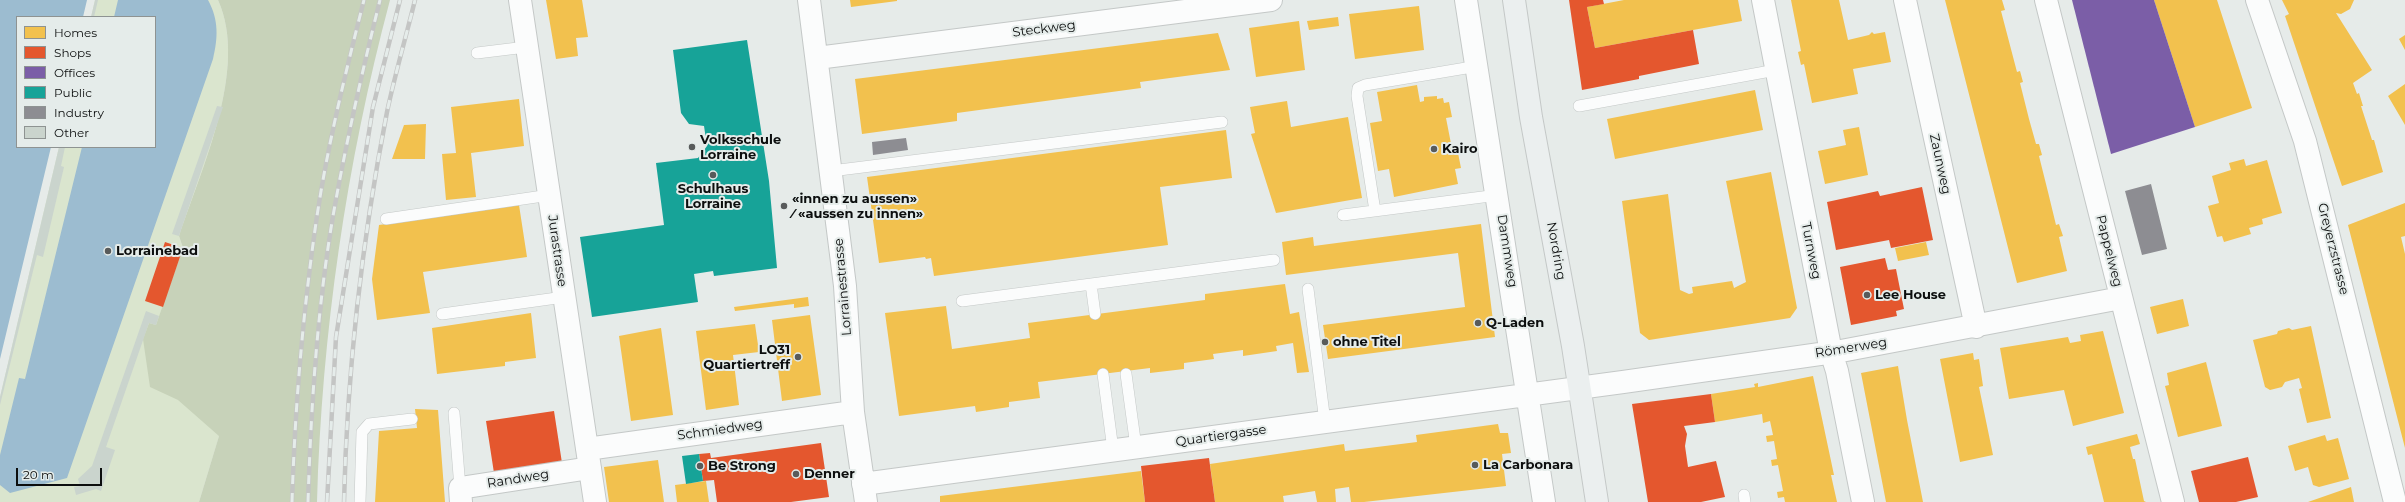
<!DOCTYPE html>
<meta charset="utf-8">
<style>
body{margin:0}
#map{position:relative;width:2405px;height:502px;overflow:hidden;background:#e6ebe9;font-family:Montserrat,sans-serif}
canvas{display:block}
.legend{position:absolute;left:16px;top:16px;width:140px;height:132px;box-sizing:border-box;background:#e5ecea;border:1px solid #8e9392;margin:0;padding:5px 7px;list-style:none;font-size:12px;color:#0c0e0e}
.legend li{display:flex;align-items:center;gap:8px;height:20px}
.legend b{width:20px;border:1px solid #8e9392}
.scale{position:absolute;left:16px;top:468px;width:86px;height:18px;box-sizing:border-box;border:2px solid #0c0e0e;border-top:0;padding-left:5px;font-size:12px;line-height:14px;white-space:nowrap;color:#0c0e0e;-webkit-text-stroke:3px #e5ecea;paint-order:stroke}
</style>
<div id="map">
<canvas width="2405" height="502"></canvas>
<ul class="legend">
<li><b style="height:11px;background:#f2c14e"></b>Homes</li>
<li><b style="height:11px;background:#e4572e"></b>Shops</li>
<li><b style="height:11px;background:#7b5ea7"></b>Offices</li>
<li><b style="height:11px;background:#17a398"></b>Public</li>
<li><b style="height:11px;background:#8d8d92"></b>Industry</li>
<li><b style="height:11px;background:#cad4cd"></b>Other</li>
</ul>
<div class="scale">20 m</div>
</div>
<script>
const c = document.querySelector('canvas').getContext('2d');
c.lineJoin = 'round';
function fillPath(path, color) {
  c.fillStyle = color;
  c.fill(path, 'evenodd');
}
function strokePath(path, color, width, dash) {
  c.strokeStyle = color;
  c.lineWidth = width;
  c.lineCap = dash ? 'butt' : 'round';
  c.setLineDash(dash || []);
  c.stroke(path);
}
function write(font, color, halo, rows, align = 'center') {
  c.font = font + ' Montserrat,sans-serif';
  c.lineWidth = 4;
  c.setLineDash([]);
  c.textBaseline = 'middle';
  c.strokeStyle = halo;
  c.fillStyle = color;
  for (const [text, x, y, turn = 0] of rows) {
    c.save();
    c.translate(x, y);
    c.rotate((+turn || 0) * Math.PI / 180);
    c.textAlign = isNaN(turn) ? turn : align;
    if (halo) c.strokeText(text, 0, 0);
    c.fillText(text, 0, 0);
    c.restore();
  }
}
fillPath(new Path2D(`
 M95,0H218C249,68 201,170 179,236L183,248L163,307L237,377L199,502H0V397L59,147H155V17H91Z`), '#dae5ce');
fillPath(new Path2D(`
 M218,0H390C346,165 322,332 317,502H199L219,436L178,400L150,387L143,339L149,323L156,325L183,248L179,236C201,170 249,68 218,0Z`), '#c7d2b9');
fillPath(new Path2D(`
 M0,0H87L83,17H17V147H51L0,359Z
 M118,0H208C219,20 218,38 213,59L67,478L10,493L0,485V455L19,378L25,379L82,147H155V17H114Z`), '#9cbcd0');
fillPath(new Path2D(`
 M546,0H582L588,37L576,38L578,56L556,59Z
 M850,0H897V1L851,7Z
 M1624,0H1738L1742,21L1595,48L1587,7Z
 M1791,0H1839L1848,40L1869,35L1872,32L1874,34L1885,32L1891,62L1853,69L1858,94L1812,103L1804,64L1801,65L1798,52L1801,51Z
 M1945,0H2002L2005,10L2001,11L2017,72L2020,71L2023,82L2020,83L2029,119L2036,144H2039L2042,155L2039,156L2048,192L2056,225L2059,224L2063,236L2059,237L2067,271L2017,283Z
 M2154,0H2217L2252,108L2195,127Z
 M2282,0H2354L2350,9L2341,14L2336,13L2372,70L2353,83L2357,94L2359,93L2363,106H2361L2372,140H2374L2383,172L2342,186L2285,16L2289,14Z
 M1419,6L1424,50L1355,59L1349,14Z
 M1338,17L1339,26L1309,30L1307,21Z
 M1299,21L1305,70L1256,77L1249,28Z
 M1218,33L1230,70L1140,82L1141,88L957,113V121L862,134L855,79Z
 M2405,35V50L2399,39Z
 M2405,84V125L2388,96Z
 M1417,85L1420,102L1424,101V97L1437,96V99L1443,98L1444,103L1449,102L1452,117L1446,118L1453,154L1458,153L1461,168L1455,169L1458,184L1394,197L1389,169L1378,171L1370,123L1382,121L1377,92Z
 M1755,90L1763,130L1615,159L1607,119Z
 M519,99L524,146L471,153L476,197L446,200L442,154L456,153L451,107Z
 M1287,101L1291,127L1348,117L1362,198L1276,213L1251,134L1255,133L1250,107Z
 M426,124L425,159H392L404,125Z
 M1859,127L1868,175L1825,184L1818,151L1846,145L1843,130Z
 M1226,130L1232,178L1160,187L1168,245L934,276L931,258L926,259L925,257L879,263L867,177Z
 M2244,159L2246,166L2267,160L2282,213L2262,219L2263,224L2249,228L2251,234L2224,242L2222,236L2217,237L2208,206L2219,203L2212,176L2231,170L2229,163Z
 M1771,172L1797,308L1790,318L1649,340L1640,333L1622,201L1668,194L1680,290L1689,294L1693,293L1692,287L1732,281L1734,288L1746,282L1726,181Z
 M2405,203V236L2401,237L2405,254V448L2348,225Z
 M519,205L527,257L423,272L430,313L377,320L372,279L379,225Z
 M1481,224L1495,337L1328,359L1323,325L1465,307L1458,253L1286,275L1282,242L1313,237L1314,246Z
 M1926,242L1929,255L1898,261L1895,248Z
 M1285,284L1290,314L1299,312L1309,372L1297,373L1293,343L1276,346L1277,351L1243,356V350L1213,354L1214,359L1184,363V369L1150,373V368L1038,382L1040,398L1009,402V407L976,412L975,406L899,416L885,313L946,306L952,349L1030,338L1028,323L1205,300V294Z
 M808,297L809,306L794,308V304L735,311L734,307Z
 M2183,299L2189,326L2157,334L2150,307Z
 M531,313L536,358L505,362V366L437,374L432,328Z
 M810,315L821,395L782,401L772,320Z
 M755,324L759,352L733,355L739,405L706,410L696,331Z
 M2311,326L2331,418L2307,423L2299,389L2302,388L2299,378L2285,382L2282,387L2270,390L2265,387L2253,340L2277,334L2278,331L2289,328L2292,330Z
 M661,328L673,415L631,421L619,336Z
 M2103,331L2124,413L2073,426L2064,390L2009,399L2000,348L2068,337L2070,343L2081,341L2080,335Z
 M1973,353L1974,360L1979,359L1983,386L1979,387L1993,455L1960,462L1940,359Z
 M2206,362L2222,426L2178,437L2165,386L2169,385L2167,373Z
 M1898,366L1907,420L1923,502H1886L1861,373Z
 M1813,376L1834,475H1831L1837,502H1785L1784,497L1778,498L1777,492L1783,491L1778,465L1772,466L1771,460L1777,459L1774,441L1767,442L1766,436L1773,435L1770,421L1763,423L1762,414L1715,422L1711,394L1755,387L1754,384L1758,383V387Z
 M415,409L438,410L445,502H375L379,431L417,428Z
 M1498,424L1500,433H1508L1511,453L1502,454L1506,486L1364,502H1351L1349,487L1335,489L1336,502H1317L1315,491L1283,496L1284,502H1215L1210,464L1344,444L1345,451L1417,442L1416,435Z
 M2137,434L2140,444L2130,447L2133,459H2135L2144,501L2146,502H2104L2092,454L2088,455L2086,447Z
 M2325,435L2327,441L2338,438L2349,479L2319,487L2313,485L2308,467L2295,471L2288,446Z
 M658,460L664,502H609L604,467Z
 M1141,471L1145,502H940V496Z
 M706,481L709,502H677L675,485Z
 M2351,487L2354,502H2308Z`), '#f2c14e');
fillPath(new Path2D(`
 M1569,0H1603L1604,4L1587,7L1595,48L1693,30L1699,64L1639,76V79L1582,90Z
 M1922,187L1933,240L1891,248L1889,240L1836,250L1827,202L1878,191L1880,196Z
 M165,242L183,248L163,307L145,301Z
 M1885,258L1888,270L1896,269L1904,309L1896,311L1897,316L1851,325L1840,267Z
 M1711,394L1715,422L1684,426L1687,434L1685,446L1688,467L1716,461L1725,497L1701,502H1648L1632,404Z
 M554,411L562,463L494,473L486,421Z
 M821,443L829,497L791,502H717L714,480L703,481L699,454L710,453L711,458Z
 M2248,457L2258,497L2236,502H2199L2191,471Z
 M1209,458L1215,502H1145L1141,466Z`), '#e4572e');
fillPath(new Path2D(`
 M2072,0H2154L2195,127L2111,154Z`), '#7b5ea7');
fillPath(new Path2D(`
 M747,40L769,181L777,268L714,276L713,271L694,274L698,302L592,317L580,237L664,225L656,163L698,158L707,146L704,126L689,124L681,113L673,50Z
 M699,454L703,481L686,484L682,456Z`), '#17a398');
fillPath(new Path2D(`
 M906,138L908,150L873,155L872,142Z
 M2151,184L2167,249L2142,255L2125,191Z`), '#8d8d92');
fillPath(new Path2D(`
 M95,0H98L94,17H91Z
 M217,106L223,107L179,236L172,234Z
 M59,147H65L61,166L64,167L43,257L37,255L0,405V397Z
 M146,311L159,316L156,325L149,323L106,447L115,450L101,491L96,489L76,495L74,487L80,486L78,479L92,466Z`), '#cad4cd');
const lane = new Path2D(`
 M477,53L526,47
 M1579,106L1776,70
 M831,171L1222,122
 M1375,211L1357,96L1358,88L1365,85L1478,66
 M1343,215L1498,195
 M386,219L550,195
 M1091,284L1095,314
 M1308,289L1325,422
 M962,301L1274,260
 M442,314L564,297
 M1103,374L1113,450
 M1126,374L1136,447
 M454,413L460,488
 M1744,495L1745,502
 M360,502L362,432L369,424L412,419`);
const street = new Path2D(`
 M520,0L595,502
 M809,0L845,286L853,412L866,502
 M1466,0L1544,502
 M1763,0L1831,352L1837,371L1863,502
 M1905,0L1976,327
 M2046,0L2173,502
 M2257,0L2305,141L2395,502
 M817,58L1271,0
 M587,449L853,412
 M863,484L1623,382L1841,351L2121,298
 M461,502L460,488L590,468`);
const secondary = new Path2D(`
 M1514,0L1531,117L1573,346L1597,502`);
strokePath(lane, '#c4c8c7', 12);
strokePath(street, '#c4c8c7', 24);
strokePath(secondary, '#c4c8c7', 24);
strokePath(lane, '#fbfcfc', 11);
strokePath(street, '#fbfcfc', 22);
strokePath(secondary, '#ebefef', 22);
const rail = new Path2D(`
 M292,502C295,406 303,310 317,216C328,143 346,71 364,0
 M308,502C311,407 317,310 333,216C346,143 362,72 380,0
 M327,502L336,337L373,107L400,0
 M344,502C347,371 362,240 387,112C395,74 406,37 415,0`);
strokePath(rail, '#c4c5c4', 4.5);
strokePath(rail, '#e5ecea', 3, [9]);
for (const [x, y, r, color] of [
 [692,147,4,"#585b5b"],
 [1434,149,4,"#585b5b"],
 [713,175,4,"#585b5b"],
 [784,206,4,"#585b5b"],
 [108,251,4,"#585b5b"],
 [1867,295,4,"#585b5b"],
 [1478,323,4,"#585b5b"],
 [1325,342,4,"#585b5b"],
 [798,357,4,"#585b5b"],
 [1475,465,4,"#585b5b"],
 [700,466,4,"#585b5b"],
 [796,474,4,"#585b5b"]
]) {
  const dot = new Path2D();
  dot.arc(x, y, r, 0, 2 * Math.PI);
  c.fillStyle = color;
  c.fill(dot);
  strokePath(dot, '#e5ecea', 1.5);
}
write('13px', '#0c0e0e', '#e5ecea', [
 ["Steckweg",1044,29,-7],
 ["Zaunweg",1940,164,78],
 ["Greyerzstrasse",2333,249,76],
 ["Jurastrasse",557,251,82],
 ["Dammweg",1507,251,81],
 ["Nordring",1556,251,80],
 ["Turnweg",1811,251,79],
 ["Pappelweg",2109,251,76],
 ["Lorrainestrasse",843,287,-95],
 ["Römerweg",1851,348,-9],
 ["Schmiedweg",720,430,-8],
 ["Quartiergasse",1221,436,-8],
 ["Randweg",518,479,-9]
]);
write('bold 13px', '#0c0e0e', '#e5ecea', [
 ["Volksschule",700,140],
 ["Lorraine",700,155],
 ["Kairo",1442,149],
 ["Schulhaus",713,189,"center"],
 ["Lorraine",713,204,"center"],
 ["«innen zu aussen»",792,199],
 ["⁄ «aussen zu innen»",792,214],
 ["Lorrainebad",116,251],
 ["Lee House",1875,295],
 ["Q-Laden",1486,323],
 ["ohne Titel",1333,342],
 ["LO31",790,350,"right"],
 ["Quartiertreff",790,365,"right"],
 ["La Carbonara",1483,465],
 ["Be Strong",708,466],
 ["Denner",804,474]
], 'left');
</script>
